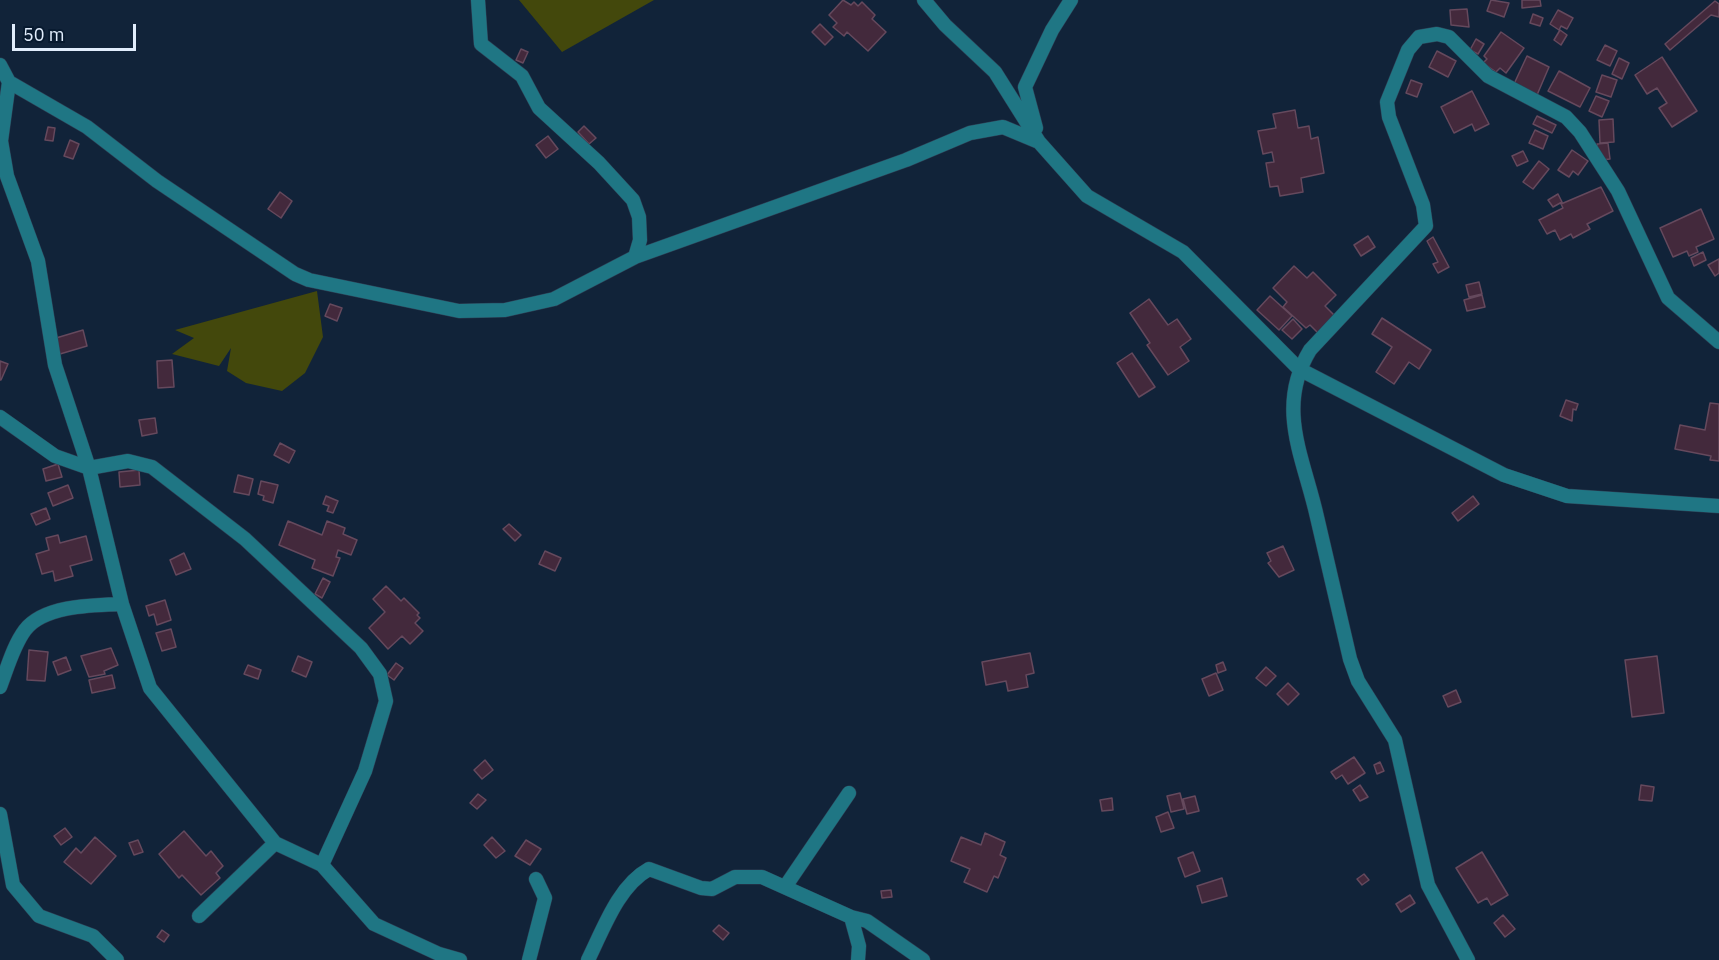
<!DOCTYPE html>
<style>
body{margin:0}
#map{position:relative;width:1719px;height:960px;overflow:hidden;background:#112339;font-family:"IBM Plex Sans",sans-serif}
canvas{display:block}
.scale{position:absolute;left:12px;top:24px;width:124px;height:27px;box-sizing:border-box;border:3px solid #e1edfc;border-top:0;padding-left:8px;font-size:18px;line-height:21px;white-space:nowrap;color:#e1edfc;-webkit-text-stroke:4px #081a2f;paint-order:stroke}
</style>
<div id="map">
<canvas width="1719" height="960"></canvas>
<div class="scale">50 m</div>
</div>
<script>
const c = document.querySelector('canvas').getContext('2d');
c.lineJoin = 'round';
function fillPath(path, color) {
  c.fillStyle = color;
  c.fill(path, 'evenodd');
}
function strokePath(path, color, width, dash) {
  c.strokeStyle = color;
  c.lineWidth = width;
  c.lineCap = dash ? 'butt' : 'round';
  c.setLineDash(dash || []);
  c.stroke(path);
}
fillPath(new Path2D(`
 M519,0H654L562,52Z
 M317,291L323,337L305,373L282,391L246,383L227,371L231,348L219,366L172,354L194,338L175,330Z`), '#43480c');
const building = new Path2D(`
 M843,0L851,5L854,2L858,6L862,2L875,15L872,19L886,32L868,51L847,32L844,36L833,27L837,23L829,15Z
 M1491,0L1509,3L1504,17L1487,11Z
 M1522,0H1540L1541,6L1522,8Z
 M1715,1L1719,4V17L1711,15L1670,50L1665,44Z
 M1467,9L1469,27L1451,25L1450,10Z
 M1558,10L1573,18L1567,29L1561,26L1559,30L1550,24Z
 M1533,14L1543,18L1540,26L1530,23Z
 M820,24L833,37L825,45L812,32Z
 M1560,30L1567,35L1561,45L1554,40Z
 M1501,32L1524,48L1506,73L1500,68L1496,72L1483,63L1487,59L1484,56Z
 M1476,39L1484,44L1478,54L1470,50Z
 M1605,45L1617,51L1610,66L1597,60Z
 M521,49L528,52L523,63L516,60Z
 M1437,51L1456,61L1448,77L1429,67Z
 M1527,56L1549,67L1537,95L1514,84Z
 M1662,57L1697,111L1672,127L1659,108L1667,103L1657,88L1647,94L1635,75Z
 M1619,58L1629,63L1622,79L1612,74Z
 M1559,71L1590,88L1580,107L1548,91Z
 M1602,75L1617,80L1611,97L1596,92Z
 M1411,80L1422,84L1417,97L1406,93Z
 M1472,91L1489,124L1475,131L1472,124L1454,133L1441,107Z
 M1596,96L1609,101L1602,117L1589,111Z
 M1295,110L1298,128L1309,126L1311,139L1318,137L1324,173L1301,178L1303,192L1280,196L1278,186L1270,187L1266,163L1274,162L1272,152L1263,154L1258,131L1276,128L1273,114Z
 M1537,116L1556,125L1552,133L1533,124Z
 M1613,119L1614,142L1600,143L1599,120Z
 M584,126L596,138L589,144L578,132Z
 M48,127L55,128L53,141L45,140Z
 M1535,130L1548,136L1543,149L1529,143Z
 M548,136L558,149L546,158L536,145Z
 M70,140L79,144L73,159L64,156Z
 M1608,143L1610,159L1602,160L1598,155L1597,144Z
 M1572,150L1588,161L1578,175L1573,171L1569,177L1558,170Z
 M1523,151L1528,161L1517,166L1512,156Z
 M1539,161L1549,169L1533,189L1523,182Z
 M1601,187L1613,211L1587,224L1590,229L1573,238L1571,234L1560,240L1555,230L1547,234L1539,220L1563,208L1561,204Z
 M280,192L292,201L281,218L268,209Z
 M1558,194L1562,202L1553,207L1548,200Z
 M1701,209L1714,239L1696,247L1698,252L1689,256L1687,251L1673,257L1660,228Z
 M1368,236L1375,247L1361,256L1354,245Z
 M1433,237L1449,267L1438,273L1433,264L1438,262L1427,241Z
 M1703,252L1706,260L1694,266L1691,258Z
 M1719,259V273L1715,276L1708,265Z
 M1294,266L1307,278L1313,272L1336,295L1325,306L1335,316L1318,333L1310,325L1306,328L1283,307L1287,302L1273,288Z
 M1479,282L1482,294L1469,297L1466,285Z
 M1482,295L1485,307L1467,311L1464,300Z
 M1270,296L1292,316L1279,330L1257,310Z
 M1149,299L1168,325L1177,319L1191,339L1180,347L1189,361L1168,375L1147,345L1150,343L1130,313Z
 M330,304L342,308L337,321L325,316Z
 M1382,318L1431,350L1419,369L1409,362L1394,384L1376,372L1392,347L1372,334Z
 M1293,319L1302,329L1292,339L1282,330Z
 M83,330L87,346L60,354L56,338Z
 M1132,353L1155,387L1139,397L1117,363Z
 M172,360L174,387L158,388L157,361Z
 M0,361L8,364L1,380H0Z
 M1566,400L1578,404L1576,410L1573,409L1572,421L1560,416Z
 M1710,403L1719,404V461L1710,460L1711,456L1675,449L1680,425L1705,430Z
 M155,418L157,433L142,436L139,420Z
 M280,443L295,451L289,463L274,455Z
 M58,464L62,477L46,481L43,469Z
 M139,470L140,485L120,487L119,472Z
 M238,475L253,479L249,495L234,492Z
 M261,481L278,485L273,503L263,500L264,496L258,494Z
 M68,485L73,498L53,506L48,493Z
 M326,496L338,501L333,513L327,511L329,506L323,504Z
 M1473,496L1479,504L1458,521L1452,513Z
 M46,508L50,519L36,525L31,514Z
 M288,521L322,535L327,521L345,528L343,534L357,540L351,555L338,550L336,557L340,558L333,576L312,568L315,560L279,545Z
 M509,524L521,535L515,541L503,529Z
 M58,535L60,543L86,536L92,560L70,566L73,576L55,581L53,571L42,574L36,554L49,550L46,538Z
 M1283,546L1294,570L1279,577L1268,563L1271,561L1267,553Z
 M545,551L561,558L555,571L539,564Z
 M184,553L191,569L176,575L170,560Z
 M323,578L330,582L322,598L315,594Z
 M386,586L401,601L404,598L419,613L417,615L420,618L415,623L423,631L410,644L402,636L388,649L369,628L385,612L373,599Z
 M165,600L171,620L157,625L154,614L149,616L146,606Z
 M171,629L176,647L162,651L156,633Z
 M111,648L118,665L104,671L105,674L89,677L81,656Z
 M29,650L48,652L45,681L27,680Z
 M1030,653L1034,673L1026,675L1028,687L1008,691L1006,681L986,685L982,662Z
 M298,656L312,662L306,677L292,671Z
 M1657,656L1664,713L1632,717L1625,660Z
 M66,657L71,670L58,675L53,662Z
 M1223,662L1226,670L1218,673L1216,665Z
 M396,663L403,668L394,680L387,675Z
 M248,665L261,670L258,679L244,674Z
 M1266,667L1276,676L1266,686L1256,678Z
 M1216,673L1223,690L1209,696L1202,679Z
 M112,675L115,688L92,693L89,680Z
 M1288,683L1299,694L1288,705L1277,694Z
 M1456,690L1461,702L1448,707L1443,696Z
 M1354,757L1365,773L1348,784L1342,775L1336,779L1331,772Z
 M485,760L493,770L482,779L474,770Z
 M1380,762L1384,771L1377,774L1374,765Z
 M1360,785L1368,797L1360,801L1353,790Z
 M1641,785L1654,787L1652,801L1639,800Z
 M1180,793L1184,809L1171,812L1167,796Z
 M478,794L486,800L477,809L470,803Z
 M1195,796L1199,811L1187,814L1183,799Z
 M1112,798L1113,810L1102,811L1100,800Z
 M1168,812L1174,828L1161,832L1156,817Z
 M65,828L72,837L61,845L54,836Z
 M184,831L206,856L211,851L223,866L216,873L220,878L201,895L182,875L179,878L159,854Z
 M985,833L1005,842L1000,855L1006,858L998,878L994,876L987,892L964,882L970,869L951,861L961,837L981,845Z
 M95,837L116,856L91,884L64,862L76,848L81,853Z
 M492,837L505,851L496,858L484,845Z
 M138,840L143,852L134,855L129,843Z
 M526,840L541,849L530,865L515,856Z
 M1193,852L1200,871L1185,877L1178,858Z
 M1482,852L1508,895L1491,905L1487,898L1478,903L1456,868Z
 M1364,874L1369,880L1362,885L1357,879Z
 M1222,878L1227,896L1202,903L1197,886Z
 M891,890L892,897L882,898L881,891Z
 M1410,895L1415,903L1401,912L1396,904Z
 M1503,915L1515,929L1505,937L1494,923Z
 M719,925L729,933L723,940L713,931Z
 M162,930L169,935L164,942L157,937Z`);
fillPath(building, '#43293c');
strokePath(building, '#65495d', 1.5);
const street = new Path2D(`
 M478,0L481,44L522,76L539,108L599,163L633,200L639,217L640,240L635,257
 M924,0L945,25L995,72L1039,142L1087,196L1183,252L1299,369L1504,475L1567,496L1719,506
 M0,65L9,82L87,127L157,181L295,274L309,280L459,311L505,310L554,299L635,257L906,160L970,133L1003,127L1039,142
 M9,82L1,141L7,176L38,261L55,365L89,468L122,604L150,688L275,843L322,865L374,924L439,954L460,960
 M1036,128L1025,87L1052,30L1071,0
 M0,417L55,456L89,468L128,461L152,467L245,539L361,648L380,674L386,701L365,771L322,865
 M0,687C7,669 13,646 25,630C44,605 94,605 122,604
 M0,814L13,885L39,916L93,936L117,960
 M785,887L849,793
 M199,916L275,843
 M851,917L867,921L923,960
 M529,960L545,898L536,879
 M588,960C603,930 618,886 649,869L701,888L712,889L735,877H762L851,917L859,946L858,960
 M1468,960L1428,885L1395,740L1358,681L1350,659C1339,612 1328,564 1317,517C1304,458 1275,408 1310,350L1426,226L1423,205L1389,117L1387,102L1408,50L1419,37L1437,34L1449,37L1488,76L1566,117L1580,132L1618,191L1668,298L1719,342`);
strokePath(street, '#2e3f54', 15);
strokePath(street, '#1f7684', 14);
</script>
